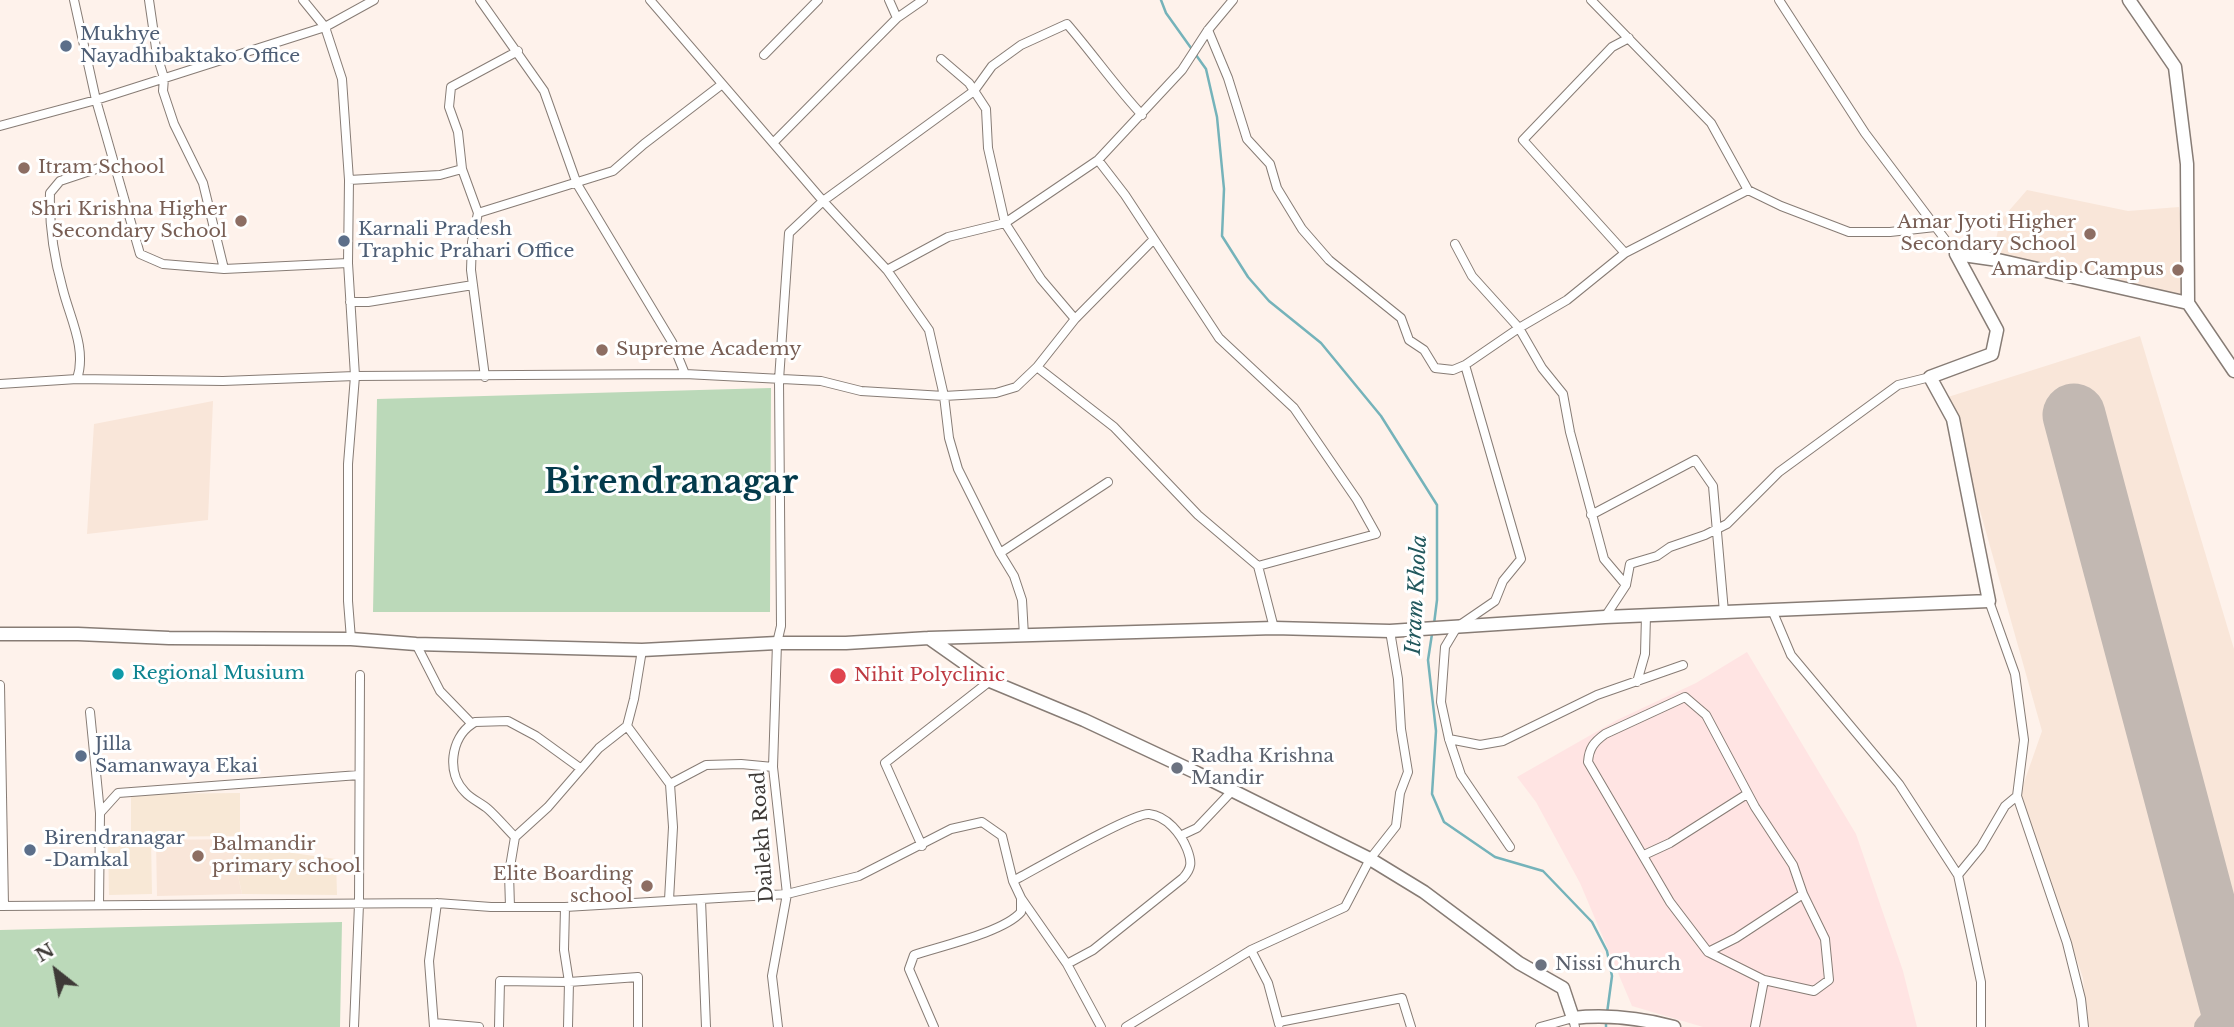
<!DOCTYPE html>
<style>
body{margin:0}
#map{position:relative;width:2234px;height:1027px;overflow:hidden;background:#fef2eb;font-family:"Libre Baskerville",serif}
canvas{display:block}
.north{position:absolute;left:21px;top:936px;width:70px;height:70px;-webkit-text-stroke:5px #fff;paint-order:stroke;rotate:329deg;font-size:19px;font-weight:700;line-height:28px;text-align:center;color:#3e3a37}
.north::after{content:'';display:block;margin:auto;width:24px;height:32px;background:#3e3a37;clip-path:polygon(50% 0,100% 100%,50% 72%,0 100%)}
</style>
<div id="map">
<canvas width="2234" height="1027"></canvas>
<div class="north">N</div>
</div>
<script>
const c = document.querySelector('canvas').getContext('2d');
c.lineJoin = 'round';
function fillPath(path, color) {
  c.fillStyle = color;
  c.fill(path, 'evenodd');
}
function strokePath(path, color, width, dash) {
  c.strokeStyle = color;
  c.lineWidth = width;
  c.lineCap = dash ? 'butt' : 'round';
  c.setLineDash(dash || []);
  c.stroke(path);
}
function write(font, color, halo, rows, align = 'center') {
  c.font = font + ' "Libre Baskerville",serif';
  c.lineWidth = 6;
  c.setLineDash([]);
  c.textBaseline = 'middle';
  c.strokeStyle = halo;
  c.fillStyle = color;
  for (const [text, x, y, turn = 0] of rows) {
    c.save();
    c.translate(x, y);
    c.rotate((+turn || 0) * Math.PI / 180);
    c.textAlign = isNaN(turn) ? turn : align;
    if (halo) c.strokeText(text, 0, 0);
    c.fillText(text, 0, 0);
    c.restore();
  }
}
fillPath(new Path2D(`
 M240,793V836L131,837V794Z
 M151,838L152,894L109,895L108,839Z
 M242,839L264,849L336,859L337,895L242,894L237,871Z`), '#f8e8d6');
fillPath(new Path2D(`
 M1747,652L1856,834L1903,971L1917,1027H1703L1632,1006L1580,883L1536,802L1517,777L1617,720L1696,683Z`), '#ffe4e3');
fillPath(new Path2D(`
 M2027,190L2128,211L2179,207L2185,247L2181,299L1992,258L2000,221Z
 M2140,336L2234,649V1027H2087L2083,978L2020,794L2042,731L1948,397Z
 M213,401L208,520L87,534L94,424Z
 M242,839L237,871L242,894L157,896L156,840Z`), '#f9e6d9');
fillPath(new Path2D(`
 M771,388L770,612H373L377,399Z
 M342,922L340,1027H0V930Z`), '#bbd9b9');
strokePath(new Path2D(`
 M1161,0L1166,13L1206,69L1217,117L1224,189L1222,236L1248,277L1269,301L1321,343L1381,416L1437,505V600L1434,624
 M1432,634L1428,660L1436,731L1432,794L1444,822L1495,857L1543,871L1592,922L1607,951L1612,976L1607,1013
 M1606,1027V1020`), '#75b3ba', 2.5);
strokePath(new Path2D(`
 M2206,1027L2216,1016L2227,991`), '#c2b8b2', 24);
strokePath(new Path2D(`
 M2074,415L2234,1017`), '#c2b8b2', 63);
const street = new Path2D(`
 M74,0L96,100L140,254L163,264L224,269L348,263
 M149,0L157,55L164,78L163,91L174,124L203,183L224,269
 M303,0L325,27L342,79L349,180L348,263L355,376L348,464V601L351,639
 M480,0L544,91L577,184L672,342L685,374
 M650,0L823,201L887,270L929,330L944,396L949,438L958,469L1000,553L1014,576L1022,600L1024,636
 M889,0L897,18
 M1591,0L1711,123L1748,190L1781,206L1849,232H1890L1935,227
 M1779,0L1865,133L1956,254
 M1208,30L1228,78L1247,139L1270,164L1277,188L1302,229L1329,260L1401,318L1409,340L1424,350L1435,368L1453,370L1465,365
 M764,55L818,0
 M941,59L969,83L986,109L988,148L1005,223L1041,279L1075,319
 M0,126L96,100L325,27L374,0
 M774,142L897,18L923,0
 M1098,160L1125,195L1219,338L1294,408L1357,500L1376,534L1258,566
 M349,180L440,175L462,169
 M478,213L613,171L644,144L721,85
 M1455,244L1472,276L1519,328L1542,368L1563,394L1570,432L1604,559L1626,585L1605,617
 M1625,253L1523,140L1612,47L1629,38
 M887,270L948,237L1005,223L1098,160L1182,70L1208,30L1233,0
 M350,302H368L473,285
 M1037,367L1114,427L1198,515L1258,566L1274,628
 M485,377L471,270L472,242L478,213L462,169L458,132L449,107L451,87L518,51
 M77,379C87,349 70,318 63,290C54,258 49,225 50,193L60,181L114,163
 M0,384L77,379L223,381L355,376L685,374L821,381L861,391L944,396L996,393L1016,387L1037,367L1075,319L1153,240
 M1591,515L1695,460L1713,486L1724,612
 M1000,553L1108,482
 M1626,585L1630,564L1657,556L1670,547L1705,535L1727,524L1779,472L1898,385L1930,377
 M1989,601L2015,674L2024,740L2017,796L2067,943L2081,999L2084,1027
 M1772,610L1791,655L1899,784L1958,875L1981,982V1027
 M416,644L440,691L472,724C451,738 446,773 465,792C471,799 481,803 488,809C497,817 506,828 515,837
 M1637,682L1645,654L1646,615
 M0,685L4,905
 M90,712L100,813
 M472,724L475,722L508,721L536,736L580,768
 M627,726L670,784L673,827L669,900
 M1449,739L1480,745L1503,741L1597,695L1683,665
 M670,784L706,765L741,764L773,767
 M1182,835L1197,828L1232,791
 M922,846L885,763L990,681
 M1510,847L1461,775L1449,739L1441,702L1445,647L1457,627L1495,601L1503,581L1521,559L1465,365L1519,328L1567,300L1625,253L1748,190
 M1644,855L1670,843L1747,794
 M1958,875L1981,847L2005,806L2017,796
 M1013,881C1036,869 1132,813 1149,814C1167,816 1181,834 1187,849C1192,862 1192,868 1183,878L1093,950L1067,964
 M1021,898L1067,964L1101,1027
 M701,900L706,1027
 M99,905L100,813L118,793L359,775
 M0,906L437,903L491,907H565L787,894L859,876L951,829L982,822L1002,836L1013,881L1021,898V912C1004,932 941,946 914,955L909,969L934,1027
 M510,907L509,873L515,837L548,807L599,748L627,726L634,699L642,650
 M565,907L564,950L569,982L568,1027
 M1251,950L1268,983L1279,1024
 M1708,952L1736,938L1803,894
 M1279,1022L1402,998L1411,1027
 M434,1023L479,1027
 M354,1027L359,904L360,675
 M434,1027L429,961L437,903
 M499,1027L500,981L569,982L638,977V1027
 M778,1027L772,976L787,894L773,767L777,643L781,626L779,380L789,233L823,201L974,91L992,66L1021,45L1067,24C1093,54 1115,86 1142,115
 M1126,1027L1251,950L1345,907L1370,859L1396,826L1400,793L1408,772L1401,729L1398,679L1390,631
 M1540,1027L1573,1018L1575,1027
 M1755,1027L1764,980L1708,952L1670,902L1588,762C1589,748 1594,742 1605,734L1685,697L1706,715L1755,807L1793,865L1803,894L1825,939L1829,980L1814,991L1764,980`);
const secondary = new Path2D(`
 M2129,0L2175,67L2187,164L2188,303
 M1956,254L1998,260L2188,303
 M2188,303L2234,371
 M0,634H78L169,638L351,639L416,644L642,650L777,643H846L929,638L1274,628L1390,631L1605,617L1989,601L1953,419L1930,377L1992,354L1997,330L1956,254
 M929,638L990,681L1084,720L1197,773L1370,859L1424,892L1519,963L1563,988L1573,1018C1609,1014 1640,1018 1674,1027`);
strokePath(street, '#877c75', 10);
strokePath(secondary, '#877c75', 15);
strokePath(street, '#fff', 8);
strokePath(secondary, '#fff', 12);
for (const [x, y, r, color] of [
 [66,46,7,"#5c6f8a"],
 [24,168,7,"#8d6e63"],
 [241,221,7,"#8d6e63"],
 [2090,234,7,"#8d6e63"],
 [344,241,7,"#5c6f8a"],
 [2178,270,7,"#8d6e63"],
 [602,350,7,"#8d6e63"],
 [118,674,7,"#0f9aa8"],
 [838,676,9,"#e0444e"],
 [81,756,7,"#5c6f8a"],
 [1177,768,7,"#6b7280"],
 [30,850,7,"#5c6f8a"],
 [198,856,7,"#8d6e63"],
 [647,886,7,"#8d6e63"],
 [1541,965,7,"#6b7280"]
]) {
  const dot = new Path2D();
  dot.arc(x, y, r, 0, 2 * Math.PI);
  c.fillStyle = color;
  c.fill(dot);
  strokePath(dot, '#fff', 2.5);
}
write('19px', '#4e5e75', '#fff', [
 ["Mukhye",80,35],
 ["Nayadhibaktako Office",80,57],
 ["Karnali Pradesh",358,230],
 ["Traphic Prahari Office",358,252],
 ["Jilla",95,745],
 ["Samanwaya Ekai",95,767],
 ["Birendranagar",44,839],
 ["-Damkal",44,861]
], 'left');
write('19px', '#785e54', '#fff', [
 ["Itram School",38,168,"left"],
 ["Shri Krishna Higher",227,210],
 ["Secondary School",227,232],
 ["Amar Jyoti Higher",2076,223],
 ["Secondary School",2076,245],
 ["Amardip Campus",2164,270],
 ["Supreme Academy",616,350,"left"],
 ["Balmandir",212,845,"left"],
 ["primary school",212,867,"left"],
 ["Elite Boarding",633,875],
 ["school",633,897]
], 'right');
write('19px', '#0d838f', '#fff', [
 ["Regional Musium",132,674]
], 'left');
write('19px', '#be3a42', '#fff', [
 ["Nihit Polyclinic",854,676]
], 'left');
write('19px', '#5b616d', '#fff', [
 ["Radha Krishna",1191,757],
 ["Mandir",1191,779],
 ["Nissi Church",1555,965]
], 'left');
write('19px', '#3e3a37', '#fff', [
 ["Dailekh Road",763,837,-94]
]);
write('italic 21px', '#22585d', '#fff', [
 ["Itram Khola",1417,595,-87]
]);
write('bold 33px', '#033a4b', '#fff', [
 ["Birendranagar",671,484]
]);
</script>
